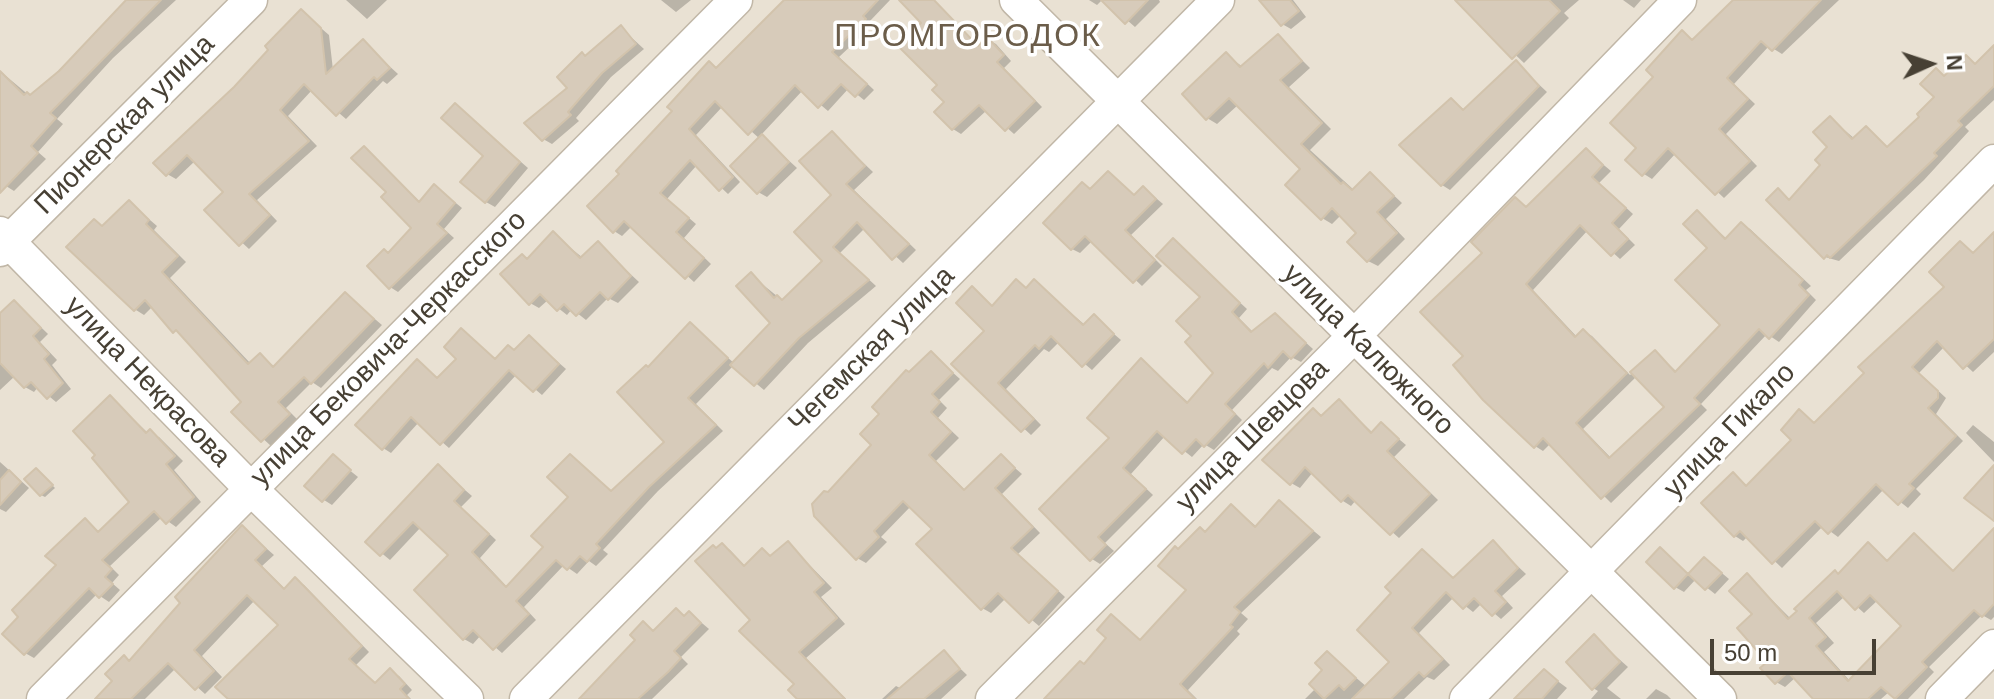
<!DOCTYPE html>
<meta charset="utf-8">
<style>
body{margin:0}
#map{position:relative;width:1994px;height:699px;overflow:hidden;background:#f4efe5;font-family:Helvetica,sans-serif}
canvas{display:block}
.north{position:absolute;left:1890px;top:24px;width:80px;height:80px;-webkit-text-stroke:6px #fff;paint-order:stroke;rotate:87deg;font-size:22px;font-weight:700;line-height:32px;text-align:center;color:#474034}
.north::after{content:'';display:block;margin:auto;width:28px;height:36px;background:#474034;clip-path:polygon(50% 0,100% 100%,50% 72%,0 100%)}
.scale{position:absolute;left:1710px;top:639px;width:166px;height:36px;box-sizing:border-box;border:4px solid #474034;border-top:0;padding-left:10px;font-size:24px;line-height:28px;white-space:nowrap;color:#474034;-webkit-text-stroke:6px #fff;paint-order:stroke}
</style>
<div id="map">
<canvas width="1994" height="699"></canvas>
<div class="north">N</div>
<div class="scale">50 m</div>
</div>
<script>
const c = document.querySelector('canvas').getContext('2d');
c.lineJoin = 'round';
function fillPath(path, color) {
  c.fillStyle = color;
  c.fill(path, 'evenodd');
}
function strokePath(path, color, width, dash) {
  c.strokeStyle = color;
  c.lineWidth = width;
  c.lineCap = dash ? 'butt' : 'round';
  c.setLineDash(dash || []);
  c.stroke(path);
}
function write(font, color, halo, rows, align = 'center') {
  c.font = font + ' Helvetica,sans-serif';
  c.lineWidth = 7;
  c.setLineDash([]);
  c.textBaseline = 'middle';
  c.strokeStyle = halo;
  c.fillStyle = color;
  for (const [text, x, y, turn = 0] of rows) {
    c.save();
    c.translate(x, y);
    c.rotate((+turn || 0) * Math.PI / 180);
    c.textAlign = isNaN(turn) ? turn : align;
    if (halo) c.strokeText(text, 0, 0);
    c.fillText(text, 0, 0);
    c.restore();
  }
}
fillPath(new Path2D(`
 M0,0H1994V699H0Z`), '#e9e1d3');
fillPath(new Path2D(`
 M132,0H176L113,58L57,119L63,124L38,152L46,159L14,191L6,186L0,181V71L31,97Z
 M346,0H387L367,19Z
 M661,0H691L676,12Z
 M790,0H890L870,21L873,25L839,57L874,90L864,100L849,88L828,111L803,90L761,135L797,168L767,197L758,192L760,139L723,106L696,135L740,182L728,194L697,165L667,199L696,224L684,238L711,264L694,282L632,226L622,236L614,231L622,174L709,64L718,69Z
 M902,0H933L980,47L988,40L996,44L1011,61L1004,68L1042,107L1014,134L987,110L961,134L953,129L923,23Z
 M1089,0H1102L1097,5Z
 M1104,0H1159L1160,2L1135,27Z
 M1276,0H1293L1306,17L1291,29L1282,24Z
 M1458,0H1579L1564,13L1569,18L1524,63Z
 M1623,0H1641L1634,8Z
 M1734,0H1839L1782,54L1769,46L1734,84L1755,104L1726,134L1757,166L1724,198L1676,153L1652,179L1644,174L1639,148L1656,77L1683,33L1694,41Z
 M301,11L329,35L333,70L363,42L398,74L387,84L383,81L346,119L312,90L288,116L317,146L257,200L277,221L249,249L207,210L225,192L195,161L176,179L167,174Z
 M621,28L644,49L611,77L576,118L579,121L552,144L543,139L586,58Z
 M1278,36L1310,68L1289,87L1331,129L1310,150L1354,190L1371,174L1402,203L1386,219L1405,239L1378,266L1368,261L1359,233L1341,215L1332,224L1322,218L1303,169L1238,105L1217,124L1207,118L1226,55L1243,67Z
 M1994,48V100L1965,127L1969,131L1924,180L1839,261L1825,257L1778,191L1791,200L1823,165L1830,147V118L1855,139L1866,128L1889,148L1922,117L1937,97L1936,71L1946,77L1967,57L1977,65Z
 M1516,63L1547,92L1450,190L1442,185L1451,100L1466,111Z
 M455,105L528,168L495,207L486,202V156Z
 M832,133L873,172L854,190L916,250L903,263L865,228L840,253L876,286L808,343L764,390L734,365L696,404L723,431L658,491L603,550L608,554L596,566L589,561L577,574L564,565L524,607L536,620L502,653L481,635L473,644L464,639L417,590L451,555L421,527L390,560L368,542L438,467L472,496L461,507L496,540L480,558L508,588L546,547L571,497L570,456L613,492L667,442L649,369L691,325L735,364L773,323L751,275L783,301L825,261L834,195Z
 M364,148L421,203L435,186L462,208L444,229L454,238L398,292L390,287L389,254L413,228Z
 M1587,151L1611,171L1599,183L1633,214L1619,229L1635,245L1620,259L1588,230L1533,290L1577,337L1583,331L1592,336L1630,375L1655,352L1677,372L1722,325L1710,248L1698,213L1728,240L1741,224L1750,229L1811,286L1806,290L1816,300L1779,342L1767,334L1701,404L1707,410L1611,503L1551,443L1543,451L1535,446L1466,356L1485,253L1515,200L1528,208ZM1637,376L1667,407L1612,459L1583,429Z
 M1108,173L1135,196L1144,188L1163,204L1131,235L1162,266L1142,286L1093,240L1080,253L1072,249L1083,185L1092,190Z
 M129,202L157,226L154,230L186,262L170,278L251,364L260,355L275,367L345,294L382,325L321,388L312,382L286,408L298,420L271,446L234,412L244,402L153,306L144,315L136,310L69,247L95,221L104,227Z
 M1994,233V352L1973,372L1945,346L1919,373L1946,398L1936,414L1963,441L1916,489L1921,494L1908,508L1884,489L1838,537L1823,526L1782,568L1748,536L1743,541L1735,536L1733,474L1749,487L1794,439L1800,412L1816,424L1947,287L1961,243L1975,254Z
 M553,234L583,258L598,244L639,282L618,303L608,298L586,320L572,309L567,315L548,300L539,308L530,303L528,260Z
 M1173,241L1247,309L1239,318L1253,332L1275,315L1313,349L1301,362L1291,357L1278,371L1272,368L1232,410L1242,420L1214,450L1204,444L1192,457L1165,436L1131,474L1153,495L1105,543L1114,551L1100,564L1092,559L1112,438L1141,360L1189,403L1215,373L1194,336L1203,297Z
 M1017,281L1028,289L1034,282L1085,325L1094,317L1121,340L1092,370L1059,342L1049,352L1044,349L1006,389L1041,425L1031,435L954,364L986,331L973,289L994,307Z
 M15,302L48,334L40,342L57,360L52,365L71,389L56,402L38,387L34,392L25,387L15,376L0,390V325Z
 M462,331L497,360L515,352L529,337L566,369L542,395L517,374L449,448L419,422L391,453L383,448L417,361L439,379L458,359Z
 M931,353L960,379L939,400L947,408L938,418L959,438L936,461L966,491L1002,457L1022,474L1002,494L1040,533L1018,554L1065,597L1039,626L1006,598L991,613L982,608L935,529L911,506L881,537L887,542L866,563L857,558L829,494L873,445L882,414L910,374Z
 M110,397L149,434L159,437L183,461L174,470L201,502L176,527L162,517L110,566L119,575L112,583L120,590L109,602L97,594L34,658L25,653L59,565L85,521L100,532L132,502Z
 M1339,401L1373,433L1382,425L1406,445L1394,457L1438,500L1399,538L1356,500L1351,506L1343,501L1313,472L1300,488L1291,483L1313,410L1322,415Z
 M1973,425L1994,442V462L1966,433Z
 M333,457L358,477L332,505L324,500Z
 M0,462L29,488L6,512L0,509Z
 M37,470L55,488L45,497L41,495Z
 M1279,502L1321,537L1241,613L1248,619L1237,631L1240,634L1188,690L1197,699H1045L1085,666L1109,638L1111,617L1142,641L1189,590L1178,551L1200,529L1207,533L1232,506L1257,527Z
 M243,528L274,555L262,566L286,590L295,580L304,585L369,652L356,665L377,684L390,671L399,676L412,690L407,695L411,699H230L281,625L255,600L202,656L222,677L205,694L176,668L145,699H98L115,681L124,658L131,662Z
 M1994,530V617L1991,620L1982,615L1929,667L1934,672L1908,699H1896L1889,692L1881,699H1815L1796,677L1785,687L1776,682L1747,575L1791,619L1868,545L1889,562L1914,536L1955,572ZM1845,596L1864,613L1878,600L1904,626L1850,681L1824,652L1834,643L1816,623Z
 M788,543L832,588L821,597L845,624L806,658L846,699H800L797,684L753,620L718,549L722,545L730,550L746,567L762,550L773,557Z
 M1493,543L1526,574L1502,596L1513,608L1501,619L1482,603L1473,612L1454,597L1419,633L1450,665L1434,680L1427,677L1404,699H1305L1316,688L1325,670L1327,653L1367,687L1391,662L1394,593L1423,551L1455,579Z
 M1660,550L1690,575L1705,559L1729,579L1715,594L1696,579L1684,592L1675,587Z
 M677,611L686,616L690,613L709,629L681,657L688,664L652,699H582L638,640L643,624L655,632Z
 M1594,637L1628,667L1607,688L1621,699H1591L1598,691L1593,688Z
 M944,653L967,675L941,699H882L896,686L902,689Z
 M1544,671L1567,688L1557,699H1517Z
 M1656,689L1667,695L1671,699H1646Z`), '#0003');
const building = new Path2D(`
 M126,0H161L50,113L56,118L31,146L38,153L0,193V71L24,95L27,92L30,95L59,71Z
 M784,0H878L863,16L866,19L832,52L867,84L855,97L841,84L818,108L795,85L748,135L715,101L689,129L733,177L719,191L690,160L660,193L689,218L676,232L704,258L685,279L624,221L613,233L587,206L619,174L616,171L672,111L667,107L709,61L716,68Z
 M899,0H934L978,46L987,37L1004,55L997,62L1035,101L1005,131L979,105L952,130L934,112L944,102L932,90L937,85L898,46L921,23Z
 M1101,0H1148L1125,24Z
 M1259,0H1290L1299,11L1281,26Z
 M1455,0H1549L1560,11L1512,59Z
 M1733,0H1821L1772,51L1761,41L1727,78L1748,99L1719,129L1750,161L1715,195L1668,148L1642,176L1625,160L1636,148L1610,123L1653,77L1646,70L1682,30L1692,40Z
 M301,9L321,28L326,74L363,39L390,68L377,80L374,77L336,116L304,84L280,110L309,141L249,194L270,215L239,246L204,210L223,192L187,155L166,176L153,163L234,87L268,50L265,46Z
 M621,25L636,44L602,73L568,112L571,115L542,141L524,123L567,88L557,77L582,52L585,56Z
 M1278,34L1302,61L1280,80L1322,123L1301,144L1341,184L1343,182L1352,190L1370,172L1394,196L1377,212L1397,233L1367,262L1347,242L1356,233L1332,208L1321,220L1285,185L1300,169L1229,98L1206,120L1182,94L1226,52L1240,67Z
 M1994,45V86L1958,121L1962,125L1934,153L1937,156L1830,258L1827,255L1824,259L1766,200L1778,188L1789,200L1820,165L1815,160L1827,147L1813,132L1830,116L1852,139L1866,126L1887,147L1919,117L1917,114L1934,97L1920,84L1936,68L1944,76L1966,55L1975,64Z
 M1516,60L1539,86L1441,186L1399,145L1451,98L1463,110Z
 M455,103L520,162L485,203L460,182L483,156L441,118Z
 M832,131L865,166L846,184L909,244L892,260L857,222L833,247L869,280L799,338L754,386L730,365L770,323L736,286L751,272L774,298L777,295L782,300L822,261L794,232L831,195L799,161Z
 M762,134L789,162L757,194L730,166Z
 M364,146L419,202L434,184L455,203L437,224L447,233L389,289L367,266L384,249L388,253L411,228L381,197L386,192L351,158Z
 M1586,148L1603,165L1592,177L1626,208L1612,223L1628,239L1611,256L1580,225L1526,284L1575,337L1583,329L1627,373L1576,423L1609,458L1664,407L1630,372L1655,350L1675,372L1720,325L1675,280L1707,248L1683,224L1697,210L1725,239L1741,222L1803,280L1799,285L1809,295L1769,339L1759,329L1694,398L1700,404L1601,499L1543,438L1534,448L1483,400L1453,365L1463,356L1420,312L1482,253L1471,242L1515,197L1526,207Z
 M1108,171L1134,195L1143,186L1156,199L1125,230L1155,260L1133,283L1085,236L1071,250L1043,223L1082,182L1090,189Z
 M129,200L149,220L146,224L178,256L162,272L248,364L260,353L273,367L345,292L374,319L311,384L304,377L278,402L290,414L261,442L231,412L241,402L176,330L173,333L145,300L134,311L66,247L94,219L102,226Z
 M553,231L580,258L598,241L631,276L608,300L600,292L576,316L564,304L557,311L540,294L529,305L500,274L522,254L527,259Z
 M1994,232V339L1963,369L1937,341L1912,367L1938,391V398L1928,408L1956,436L1909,484L1914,488L1898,505L1876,484L1828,534L1815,521L1772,564L1740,531L1734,537L1701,503L1733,472L1746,486L1791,440L1781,430L1799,409L1814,423L1864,373L1858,367L1944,287L1929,272L1960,241L1973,253Z
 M1173,238L1240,303L1232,312L1251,332L1275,313L1306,343L1291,359L1283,351L1268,368L1264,363L1225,404L1235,414L1204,447L1196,439L1182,454L1157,431L1123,468L1146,489L1098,537L1106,545L1090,561L1039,509L1109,438L1087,418L1141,358L1187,403L1213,373L1185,342L1191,336L1176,321L1200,297L1156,256Z
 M1016,279L1026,288L1034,279L1083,325L1094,314L1114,334L1082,367L1051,336L1039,349L1035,345L998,383L1034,419L1021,432L951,364L984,331L956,303L972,286L992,306Z
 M14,300L41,328L33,336L49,354L44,359L63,383L47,399L31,382L24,388L0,363V313Z
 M690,322L728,358L688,398L716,425L649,487L596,544L600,548L587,562L580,556L567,570L556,560L516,601L529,614L493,650L473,630L463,640L414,590L448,555L413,522L380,556L365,542L438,464L464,490L454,501L489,534L472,552L506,587L543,547L531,536L568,497L547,477L570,454L611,491L664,442L617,392L646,365L648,367Z
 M461,328L495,359L508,345L514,350L529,335L559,364L533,392L509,370L440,445L411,417L382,450L355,425L417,359L437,378L456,359L444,347Z
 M931,351L953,373L932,394L940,402L931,412L951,432L929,455L964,490L1001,454L1015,468L995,488L1033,527L1011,548L1058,591L1029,623L998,593L981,610L916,544L932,529L903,501L874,531L879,537L856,560L814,516L812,504L824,491L828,492L871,445L860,434L879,414L872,407L906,370L909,372Z
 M110,395L146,433L150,429L175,456L166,464L194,497L166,524L154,511L102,560L112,569L105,577L113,584L99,598L89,588L24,655L2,634L18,617L12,610L56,565L45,556L85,518L98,532L129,502L92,458L95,455L73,431Z
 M1339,399L1371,433L1381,422L1399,439L1387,451L1430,494L1390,535L1348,495L1341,502L1305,467L1290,485L1262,460L1313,408L1321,416Z
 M333,454L351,470L322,502L304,486Z
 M1994,465V521L1964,498Z
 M36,468L53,485L40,496L24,479Z
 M9,470L21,482L0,505V480Z
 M1279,500L1313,531L1234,607L1240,612L1230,625L1233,627L1180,684L1195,699H1044L1080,661L1084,664L1106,638L1097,630L1111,614L1140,640L1186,590L1158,566L1175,546L1178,549L1200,527L1205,532L1231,504L1255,527Z
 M242,525L266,549L255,560L284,589L295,577L362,646L349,659L375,683L390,668L405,684L400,689L409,699H228L215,687L278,625L247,595L194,650L214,671L195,690L168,663L131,699H95L112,681L105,674L124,655L129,661L180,603L175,597Z
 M1994,528V604L1982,617L1974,610L1922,662L1927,667L1895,699L1881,687L1868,699H1813L1788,672L1775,684L1760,668L1767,662L1737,628L1752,614L1729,591L1747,573L1788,619L1797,611L1794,609L1835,570L1838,574L1868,542L1887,561L1914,533L1953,571ZM1837,591L1855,610L1870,595L1901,626L1848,681L1816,646L1826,637L1809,618Z
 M1493,540L1518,568L1495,591L1506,602L1492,616L1474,598L1463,609L1446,592L1412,628L1443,659L1424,677L1419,672L1391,699H1352L1389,662L1357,630L1391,593L1385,587L1422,549L1453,578Z
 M788,541L824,583L814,592L837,618L799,652L845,699H797L788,690L794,684L739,631L750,620L695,561L713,545L716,548L722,543L744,566L762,548L770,556Z
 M1660,547L1688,574L1674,589L1646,562Z
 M1704,557L1722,573L1705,590L1688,574Z
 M676,608L684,616L689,611L701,623L674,651L681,658L668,672L638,699H579L635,640L630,635L643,621L653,631Z
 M1594,634L1620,662L1592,690L1566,662Z
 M944,650L960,669L924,699H887Z
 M1327,651L1356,678L1344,690L1339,685L1324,699L1309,684L1322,670L1315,663Z
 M1544,669L1558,681L1542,699H1514Z`);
fillPath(building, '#d7cbba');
strokePath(building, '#d2c3ac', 2);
const minor = new Path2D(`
 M1016,0L1720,699
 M0,233L251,489L467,699
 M0,250L251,0
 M43,699L736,0
 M526,699L1218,0
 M992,699L1353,337L1680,0
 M1466,699L1994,161
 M1942,699L1994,646`);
strokePath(minor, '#c1b7a7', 35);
strokePath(minor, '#fff', 32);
write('28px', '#474034', '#fff', [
 ["Пионерская улица",125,125,-45],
 ["улица Бековича-Черкасского",389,349,-45],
 ["Чегемская улица",872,350,-45],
 ["улица Калюжного",1368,350,45],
 ["улица Некрасова",147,382,46],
 ["улица Гикало",1730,431,-46],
 ["улица Шевцова",1253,436,-45]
]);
c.letterSpacing = '2px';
write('32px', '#6b5d4a', '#fff', [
 ["ПРОМГОРОДОК",968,37]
]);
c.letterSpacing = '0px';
</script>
